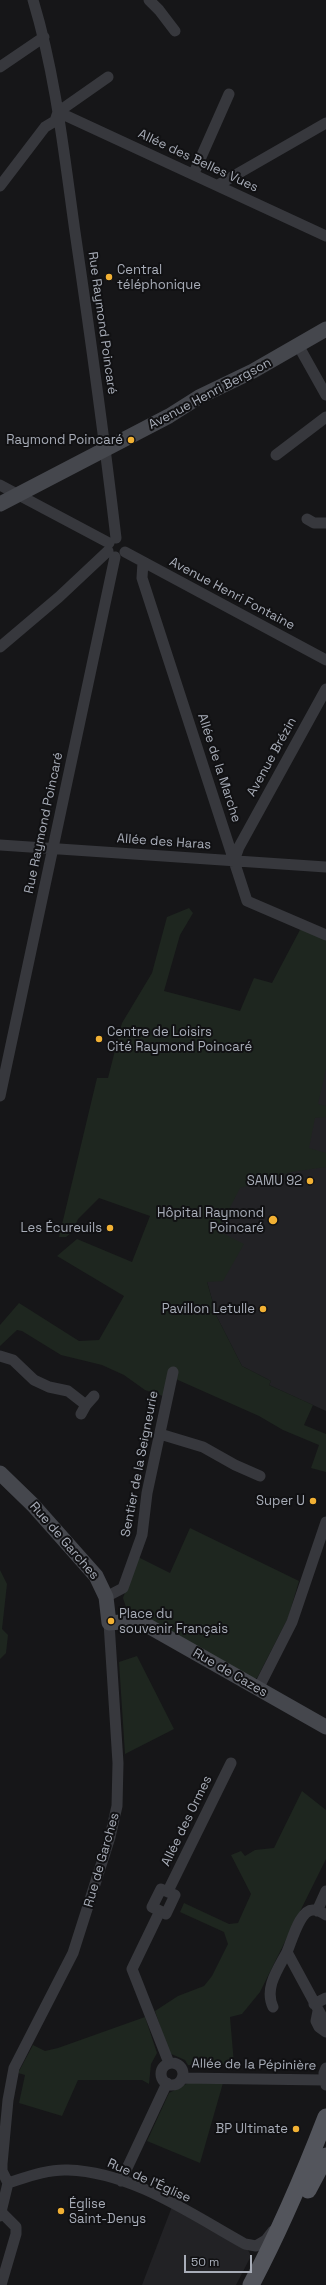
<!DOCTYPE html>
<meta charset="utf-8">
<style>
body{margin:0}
#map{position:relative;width:326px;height:2285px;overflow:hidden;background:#161618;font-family:"Space Grotesk",sans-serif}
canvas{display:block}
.scale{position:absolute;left:184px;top:2255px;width:68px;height:18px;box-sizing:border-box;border:2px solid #a8adb8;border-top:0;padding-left:5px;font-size:12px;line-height:14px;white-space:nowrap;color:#a8adb8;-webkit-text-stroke:3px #111113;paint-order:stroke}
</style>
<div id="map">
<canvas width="326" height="2285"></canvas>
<div class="scale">50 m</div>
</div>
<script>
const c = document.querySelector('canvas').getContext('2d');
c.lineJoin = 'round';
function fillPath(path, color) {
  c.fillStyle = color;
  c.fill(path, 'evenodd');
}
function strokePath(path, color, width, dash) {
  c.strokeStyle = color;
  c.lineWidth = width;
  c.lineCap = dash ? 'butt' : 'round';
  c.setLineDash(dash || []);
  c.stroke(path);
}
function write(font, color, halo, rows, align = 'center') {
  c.font = font + ' "Space Grotesk",sans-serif';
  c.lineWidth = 4;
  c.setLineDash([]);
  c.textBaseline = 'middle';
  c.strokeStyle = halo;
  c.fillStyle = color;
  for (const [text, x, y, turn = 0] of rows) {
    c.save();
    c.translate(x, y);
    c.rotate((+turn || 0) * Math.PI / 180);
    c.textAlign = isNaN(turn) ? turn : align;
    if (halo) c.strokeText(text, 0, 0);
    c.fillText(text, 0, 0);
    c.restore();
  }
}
fillPath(new Path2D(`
 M326,1031V1411L269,1385L271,1381L242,1366L217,1317L200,1257Z
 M173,2204L245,2244L251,2256L236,2285H142Z`), '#222225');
fillPath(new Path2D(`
 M189,908L193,913L180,935L164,991L240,1011L254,978L272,983L301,928L326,939V1069L318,1104L326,1106V1117L315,1118L309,1148L326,1153V1167L291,1172L240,1188L218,1231L244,1244L223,1281L207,1282L217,1317L242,1366L271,1381L269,1385L313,1405L304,1425L326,1434V1472L311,1468L319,1445L283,1430L259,1416L169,1376L163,1396L145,1390L124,1375L102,1365L61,1355L22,1331L17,1330L0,1346V1325L19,1303L79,1341L99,1340L124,1296L57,1256L77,1239L132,1262L150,1216L99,1198L78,1219L72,1232L66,1237H59L97,1078H108L122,1023L152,973L167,917Z
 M190,1528L299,1581L288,1618L257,1678L252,1679L126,1607L123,1598L138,1557L170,1573Z
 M0,1570L7,1584L2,1629L8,1635L6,1653L0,1659Z
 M137,1656L174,1729L125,1754L119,1662Z
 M302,1791L326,1810V1859L260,1992L242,2014L230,2017L234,2064L188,2065L185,2060L169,2053L155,2011L178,1996L204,1986L212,1976L228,1944L224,1932L180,1912L184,1903L229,1924L238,1923L251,1894L231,1855L241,1851L245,1856L255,1850L274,1848Z
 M145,2017L157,2053L151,2064L149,2084L142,2080H78L62,2116L19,2103L25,2075L18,2073L33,2045L45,2051L58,2048Z
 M190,2082L223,2083L200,2163L147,2141L169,2093Z`), '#1e261f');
strokePath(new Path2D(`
 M33,0C56,76 64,154 75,232C90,334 104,436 116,538
 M149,0L159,10L175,31
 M0,67L44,37
 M58,112L326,236
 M58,112L108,77
 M194,173L229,94
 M218,185L326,123
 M0,186L45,127L55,121L58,112
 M298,345L326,395
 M276,455L326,417
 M0,485L109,543
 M307,519L314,523H326
 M125,552L326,660
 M143,562L142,578L247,901L326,935
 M0,647L59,597L108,551
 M0,845L326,867
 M234,861L239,847L326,689
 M0,1096L115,557
 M0,1356L13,1360L34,1380L49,1387L68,1391L86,1405
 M81,1414L86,1405L94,1396
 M160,1434L203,1447L235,1465L260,1476
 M106,1597L123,1588L142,1535L147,1493L173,1372
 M258,1689L292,1622L326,1522
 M161,1889L175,1895L166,1914L152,1907Z
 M168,1891L231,1763
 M160,1911L132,1969L169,2063
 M317,1911L326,1891
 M326,1915C323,1913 318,1910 314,1910C300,1908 292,1941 287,1952L326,2024
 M314,2004L326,1998
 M273,2007C264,1988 278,1969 287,1952
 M318,2011L316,2021L319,2027L326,2032
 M161 2074a11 11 0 1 1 22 0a11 11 0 1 1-22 0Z
 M326,2068L324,2073L326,2085
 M182,2078L325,2080
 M121,2181L167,2083
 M8,2183C27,2177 48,2169 68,2170C132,2172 191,2214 245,2244L256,2246L266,2240L273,2231
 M0,2216L8,2183L2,2171V2164L8,2100L14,2068L73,1953L110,1837L117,1806L118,1763L109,1623
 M1,2285L16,2234V2227L2,2213`), '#37383d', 11);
strokePath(new Path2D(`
 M0,504L169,416L199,397L253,371L326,329
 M0,1473L33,1505L96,1576L106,1597L109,1623L133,1621L141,1622L326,1727`), '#45474d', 15);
strokePath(new Path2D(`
 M308,2190L326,2156
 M251,2285C280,2230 304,2174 326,2117`), '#53555c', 17);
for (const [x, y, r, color] of [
 [109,277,4,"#f2b134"],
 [131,440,4,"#f2b134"],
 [99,1039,4,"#f2b134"],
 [310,1181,4,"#f2b134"],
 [273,1220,5,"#f2b134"],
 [110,1228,4,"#f2b134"],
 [263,1309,4,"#f2b134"],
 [313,1501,4,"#f2b134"],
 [111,1621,4,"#f2b134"],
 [296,2129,4,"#f2b134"],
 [61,2211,4,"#f2b134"]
]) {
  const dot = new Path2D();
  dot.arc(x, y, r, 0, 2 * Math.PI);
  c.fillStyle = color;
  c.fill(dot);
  strokePath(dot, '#111113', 1.5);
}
write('13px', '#a8adb8', '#111113', [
 ["Allée des Belles Vues",198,161,25],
 ["Rue Raymond Poincaré",102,323,82],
 ["Avenue Henri Bergson",210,394,-28],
 ["Avenue Henri Fontaine",232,594,28],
 ["Avenue Brézin",272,757,-61],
 ["Allée de la Marche",219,768,72],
 ["Rue Raymond Poincaré",44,823,-78],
 ["Allée des Haras",164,842,4],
 ["Sentier de la Seigneurie",140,1464,-79],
 ["Rue de Garches",64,1541,49],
 ["Rue de Cazes",230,1673,30],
 ["Allée des Ormes",187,1821,-64],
 ["Rue de Garches",102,1860,-74],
 ["Allée de la Pépinière",254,2065,1],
 ["Rue de l'Église",149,2181,24]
]);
write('13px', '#a8adb8', '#111113', [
 ["Central",117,270,"left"],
 ["téléphonique",117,285,"left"],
 ["Raymond Poincaré",123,440],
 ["Centre de Loisirs",107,1032,"left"],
 ["Cité Raymond Poincaré",107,1047,"left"],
 ["SAMU 92",302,1181],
 ["Hôpital Raymond",264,1213],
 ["Poincaré",264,1228],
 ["Les Écureuils",102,1228],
 ["Pavillon Letulle",255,1309],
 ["Super U",305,1501],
 ["Place du",119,1614,"left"],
 ["souvenir Français",119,1629,"left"],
 ["BP Ultimate",288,2129],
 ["Église",69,2204,"left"],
 ["Saint-Denys",69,2219,"left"]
], 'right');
</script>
